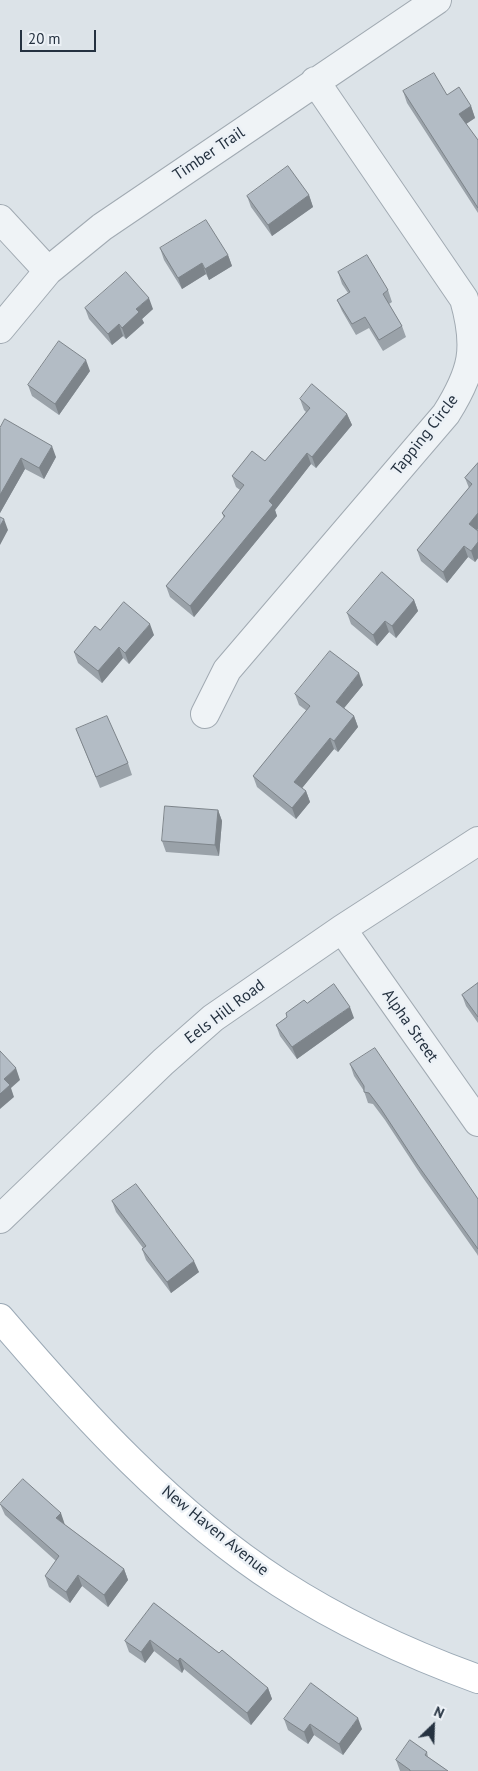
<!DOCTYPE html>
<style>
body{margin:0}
#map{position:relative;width:478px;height:1771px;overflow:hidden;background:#dce3e8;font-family:"PT Sans",sans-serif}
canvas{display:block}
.north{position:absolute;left:408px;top:1701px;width:50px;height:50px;-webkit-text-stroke:4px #ecf1f6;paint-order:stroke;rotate:24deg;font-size:14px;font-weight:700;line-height:20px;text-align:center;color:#253240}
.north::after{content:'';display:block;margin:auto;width:18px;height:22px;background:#253240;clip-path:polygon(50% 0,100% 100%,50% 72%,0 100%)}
.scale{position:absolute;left:20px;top:30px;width:76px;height:22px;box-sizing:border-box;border:2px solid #253240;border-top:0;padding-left:6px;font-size:15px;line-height:18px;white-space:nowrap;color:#253240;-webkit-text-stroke:4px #ecf1f6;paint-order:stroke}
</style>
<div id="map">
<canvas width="478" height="1771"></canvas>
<div class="north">N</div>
<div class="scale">20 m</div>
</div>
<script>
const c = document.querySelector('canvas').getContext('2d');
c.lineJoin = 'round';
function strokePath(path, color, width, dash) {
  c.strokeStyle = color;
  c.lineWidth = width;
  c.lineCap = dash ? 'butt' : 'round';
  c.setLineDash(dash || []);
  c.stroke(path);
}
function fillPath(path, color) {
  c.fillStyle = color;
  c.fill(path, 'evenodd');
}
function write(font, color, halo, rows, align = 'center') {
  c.font = font + ' "PT Sans",sans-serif';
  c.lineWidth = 5;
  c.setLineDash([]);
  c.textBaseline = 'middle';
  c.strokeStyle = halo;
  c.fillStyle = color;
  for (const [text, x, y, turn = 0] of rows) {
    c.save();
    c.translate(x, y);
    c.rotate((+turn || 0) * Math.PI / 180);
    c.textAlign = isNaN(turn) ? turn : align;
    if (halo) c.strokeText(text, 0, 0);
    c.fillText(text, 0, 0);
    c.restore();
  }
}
const minor = new Path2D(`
 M0,219L48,271
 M0,329L48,271L102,227L437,0
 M205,714L227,670L446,414C473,371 478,348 464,299L315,81
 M342,929L478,1122
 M0,1219L163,1062L213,1018L342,929L478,841`);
const major = new Path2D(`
 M0,1318C83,1415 173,1514 280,1583C342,1623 409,1654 478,1679`);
strokePath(minor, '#a1aab2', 30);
strokePath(major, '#9ba9b5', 30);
strokePath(minor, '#eff3f6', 28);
strokePath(major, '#fff', 28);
fillPath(new Path2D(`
 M403,91L447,95L471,106L475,118L466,124L478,140V213L407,103Z
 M309,195L313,207L272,236L251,207L247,196Z
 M160,248L228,255L232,266L209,280L206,274L182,289L164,260Z
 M338,272L388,290L392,302L389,304L402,326L406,337L383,351L369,328L356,335L342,311L337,300L348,293L342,284Z
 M85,308L153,309L142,319L144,323L126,339L123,336L112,345L89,319Z
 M90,371L59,415L32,396L28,385Z
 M300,399L347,414L352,425L316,468L311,464L275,510L277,516L194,617L170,597L166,586L224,518L222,513L240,490L236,487L232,476L265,461L306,412L304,410Z
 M0,428L56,457L44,479L25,469L0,513Z
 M478,463V529L477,530L478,531V558L475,562L468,557L447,583L421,561L417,550L469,488L465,478Z
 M414,600L418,611L396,638L389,632L377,646L351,624L347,613Z
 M100,630L154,635L129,664L123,658L102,683L78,663L74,652Z
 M363,685L344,708L354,716L358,727L338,752L334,749L302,788L306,791L310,802L296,819L257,787L253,776L307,711L299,705L295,694Z
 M76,729L128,763L132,775L100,788Z
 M218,810L222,821L219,856L166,852L162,841Z
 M478,983V1023L466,1006L462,995Z
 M307,1003L354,1018L297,1059L280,1036L276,1025Z
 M350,1064L478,1199V1256L477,1254L421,1175L385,1120L373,1104L368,1103L364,1091L354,1076Z
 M112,1201L199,1272L171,1293L146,1260L142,1249L143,1248L116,1212Z
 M0,1504L64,1524L124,1569L128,1580L108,1607L82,1586L70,1603L49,1587L45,1576L56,1561L5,1515Z
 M154,1603L219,1653L268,1688L272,1699L251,1725L184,1669L182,1673L154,1651L145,1663L129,1652L125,1641Z
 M284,1719L362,1729L343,1755L314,1735L308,1744L288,1730Z
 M427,1752L428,1757L448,1771H400L396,1760Z`), '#9aa2a9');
fillPath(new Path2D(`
 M471,106L475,118L463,126L459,114Z
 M309,195L313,207L272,236L268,225Z
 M228,255L232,266L209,280L205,269Z
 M202,263L206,274L182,289L178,278Z
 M149,298L153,309L142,319L144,323L126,339L122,328L136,309Z
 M119,324L123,336L112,345L108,334Z
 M86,360L90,371L59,415L55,404Z
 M347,414L352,425L316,468L312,457Z
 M52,446L56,457L44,479L39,468Z
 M307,453L311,464L275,510L277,516L194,617L190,606L269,501Z
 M21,458L25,469L0,513V495Z
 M478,513V529L474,535L469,524Z
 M4,519L8,530L0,545V526Z
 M478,542V558L475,562L471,551Z
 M464,546L468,557L447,583L443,572Z
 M414,600L418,611L396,638L392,626Z
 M385,621L389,632L377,646L373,635Z
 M150,624L154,635L129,664L125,653Z
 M119,647L123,658L102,683L98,671Z
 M359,673L363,685L340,713L336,702Z
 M354,716L358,727L338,752L334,741Z
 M330,738L334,749L298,793L294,782Z
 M306,791L310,802L296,819L292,808Z
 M218,810L222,821L219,856L215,845Z
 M350,1007L354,1018L297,1059L292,1047Z
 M16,1068L20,1080L11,1088L14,1097L0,1109V1094L4,1079Z
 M194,1261L199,1272L171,1293L167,1282Z
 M61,1513L65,1525L56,1518Z
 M124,1569L128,1580L108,1607L104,1595Z
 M78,1575L82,1586L70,1603L66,1592Z
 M150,1640L154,1651L145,1663L141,1652Z
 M180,1658L184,1669L182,1673L178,1661Z
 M268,1688L272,1699L251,1725L247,1713Z
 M358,1718L362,1729L343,1755L339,1744Z
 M310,1724L314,1735L308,1744L304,1732Z`), '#7d848a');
const building = new Path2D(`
 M434,73L447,95L459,87L471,106L459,114L478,140V208L403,91Z
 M288,166L309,195L268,225L247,196Z
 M206,220L228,255L205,269L202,263L178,278L160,248Z
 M367,255L388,290L383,294L402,326L379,340L365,317L352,324L337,300L350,292L338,272Z
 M126,272L149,298L136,309L139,312L122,328L119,324L108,334L85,308Z
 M59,341L86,360L55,404L28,385Z
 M312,384L347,414L312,457L307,453L269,501L273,505L190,606L166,586L225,516L222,513L244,485L232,476L252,451L265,461L310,408L300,399Z
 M5,419L52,446L39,468L21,458L0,495V428Z
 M478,463V513L469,524L478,531V542L471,551L464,546L443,572L417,550L472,484L465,478Z
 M0,517L4,519L0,526Z
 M382,572L414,600L392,626L385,621L373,635L347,613Z
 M124,602L150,624L125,653L119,647L98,671L74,652L95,626L100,630Z
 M330,651L359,673L336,702L354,716L334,741L330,738L294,782L306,791L292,808L253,776L310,706L295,694Z
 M107,716L128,763L96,777L76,729Z
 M165,806L218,810L215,845L162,841Z
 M478,983V1017L462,995Z
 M334,984L350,1007L292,1047L276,1025L287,1017L286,1013L304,1000L307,1003Z
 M375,1048L478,1199V1249L417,1164L381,1109L369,1093L364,1092V1086L350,1064Z
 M0,1051L16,1068L4,1079L10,1085L0,1094Z
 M136,1184L194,1261L167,1282L142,1249L146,1246L112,1201Z
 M23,1479L61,1513L56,1518L124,1569L104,1595L78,1575L66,1592L45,1576L59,1556L0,1504Z
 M154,1603L219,1653L222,1650L268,1688L247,1713L180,1658L178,1661L150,1640L141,1652L125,1641Z
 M311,1683L358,1718L339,1744L310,1724L304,1732L284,1719Z
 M410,1740L427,1752L425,1755L448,1771H410V1770L396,1760Z`);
fillPath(building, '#b3bcc5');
strokePath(building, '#7d848a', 1);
write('16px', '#253240', '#ecf1f6', [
 ["Timber Trail",209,154,-34],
 ["Tapping Circle",425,435,-52],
 ["Eels Hill Road",225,1012,-37],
 ["Alpha Street",410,1026,55],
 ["New Haven Avenue",215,1531,39]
]);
</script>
